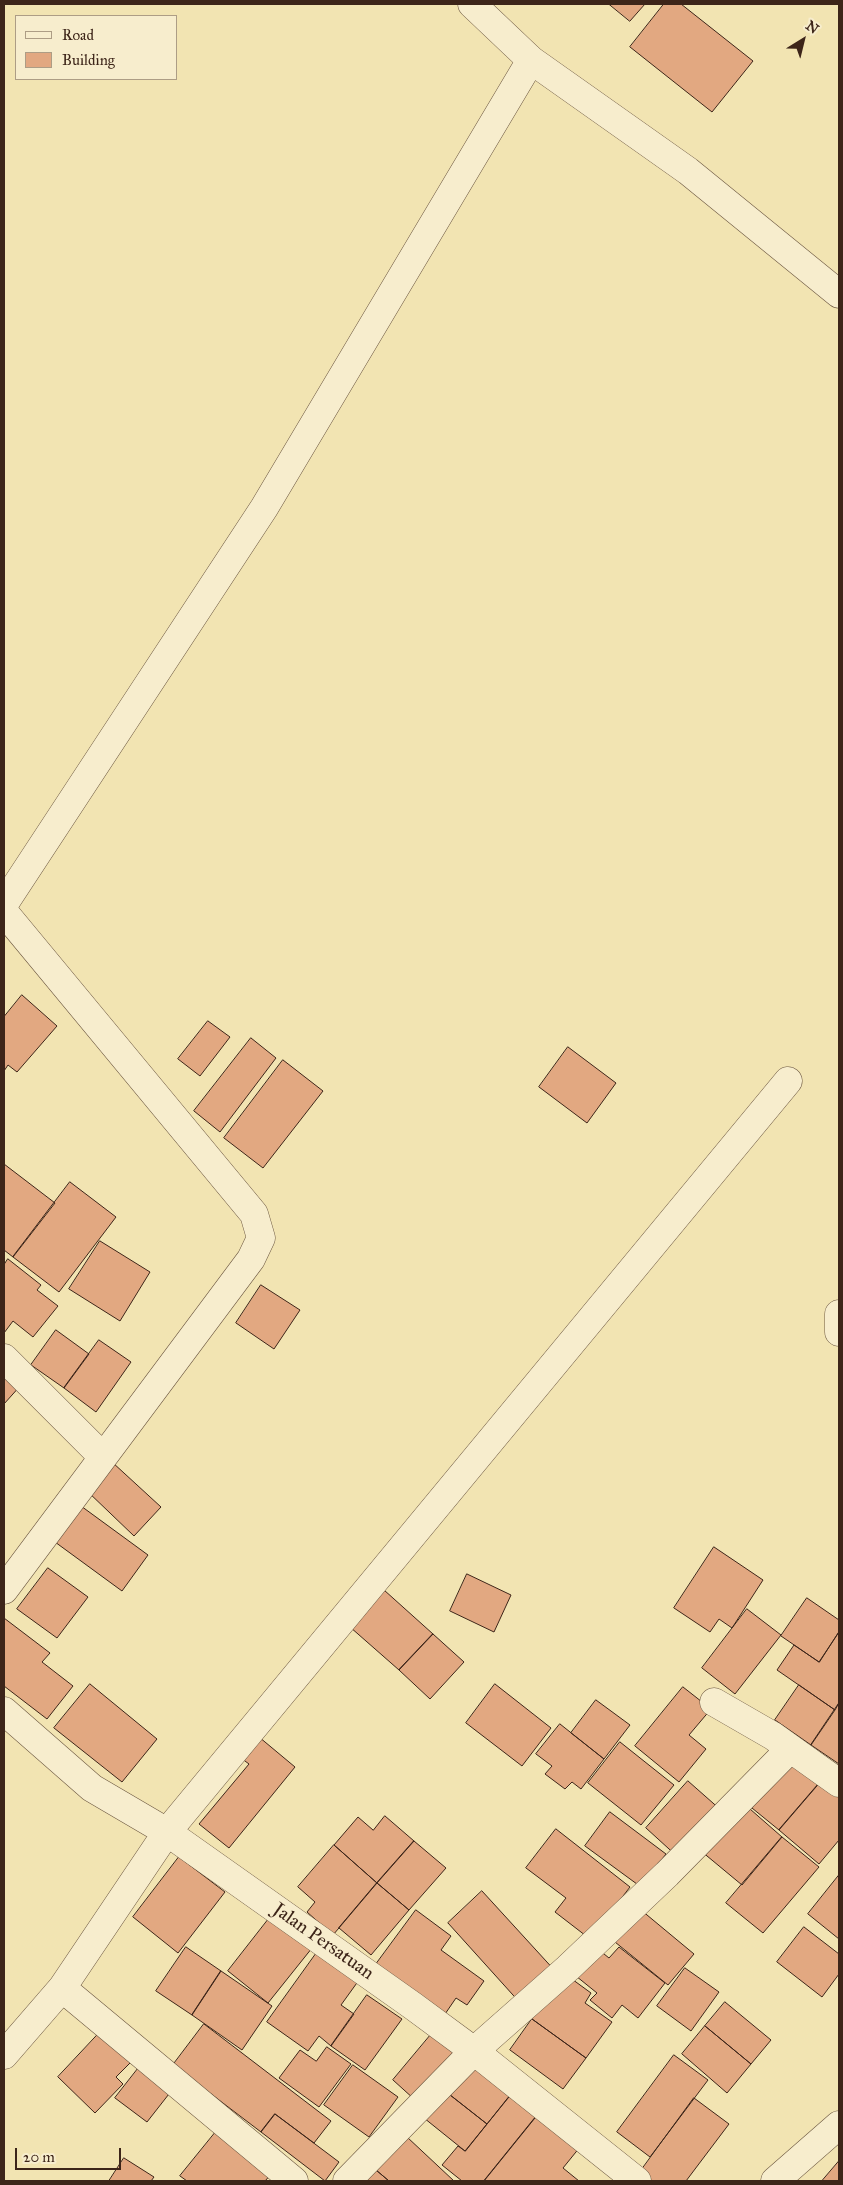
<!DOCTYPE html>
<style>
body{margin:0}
#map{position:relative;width:843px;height:2185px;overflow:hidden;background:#f2e4b2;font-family:"IM FELL Great Primer",serif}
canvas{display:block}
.frame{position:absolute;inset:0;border:5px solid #3d2519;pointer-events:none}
.legend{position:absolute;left:15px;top:15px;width:162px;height:65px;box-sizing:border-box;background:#f7edcd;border:1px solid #ad9d85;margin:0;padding:6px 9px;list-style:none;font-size:15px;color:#3d2519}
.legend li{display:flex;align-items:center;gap:10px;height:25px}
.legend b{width:25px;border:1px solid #ad9d85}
.north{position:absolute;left:778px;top:15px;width:50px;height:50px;-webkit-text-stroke:4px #f7edcd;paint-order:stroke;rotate:36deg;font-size:14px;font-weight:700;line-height:20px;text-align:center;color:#3d2519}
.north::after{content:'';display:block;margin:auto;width:18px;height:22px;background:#3d2519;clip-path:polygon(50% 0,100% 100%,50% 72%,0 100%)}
.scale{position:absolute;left:15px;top:2148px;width:106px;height:22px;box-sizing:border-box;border:2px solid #3d2519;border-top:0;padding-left:6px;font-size:15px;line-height:18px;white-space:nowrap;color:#3d2519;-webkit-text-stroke:4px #f7edcd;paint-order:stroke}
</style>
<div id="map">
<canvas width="843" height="2185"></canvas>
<div class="frame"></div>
<ul class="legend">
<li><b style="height:6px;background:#f7edcd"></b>Road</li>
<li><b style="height:14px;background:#e2a881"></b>Building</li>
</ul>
<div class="north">N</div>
<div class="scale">20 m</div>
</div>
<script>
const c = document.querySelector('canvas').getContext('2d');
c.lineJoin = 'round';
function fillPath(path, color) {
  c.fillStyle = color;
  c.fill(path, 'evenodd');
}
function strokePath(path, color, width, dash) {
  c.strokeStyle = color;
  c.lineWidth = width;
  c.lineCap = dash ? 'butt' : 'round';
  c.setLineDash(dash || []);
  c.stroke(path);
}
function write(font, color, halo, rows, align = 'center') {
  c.font = font + ' "IM FELL Great Primer",serif';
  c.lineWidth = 4;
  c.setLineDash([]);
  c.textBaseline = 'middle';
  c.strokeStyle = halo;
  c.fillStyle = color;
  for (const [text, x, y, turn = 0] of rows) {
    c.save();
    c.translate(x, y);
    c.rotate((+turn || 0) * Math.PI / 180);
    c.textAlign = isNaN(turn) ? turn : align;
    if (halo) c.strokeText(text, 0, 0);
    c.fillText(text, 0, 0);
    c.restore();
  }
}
const building = new Path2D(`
 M609,4H645L630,21Z
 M664,4H681L753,61L712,112L630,47Z
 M22,995L57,1026L17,1072L8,1065L4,1071V1017Z
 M208,1021L230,1037L200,1076L178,1059Z
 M251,1038L276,1058L220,1132L194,1111Z
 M568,1047L616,1083L587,1123L539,1087Z
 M283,1060L323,1091L263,1168L224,1138Z
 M4,1164L55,1203L13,1257L4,1250Z
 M70,1182L116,1217L59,1292L13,1257Z
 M100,1241L150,1272L120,1321L69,1289Z
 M8,1259L41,1285L37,1290L58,1306L33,1337L13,1321L4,1333V1265Z
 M261,1285L300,1310L274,1349L236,1323Z
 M56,1330L89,1354L64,1388L31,1365Z
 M99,1340L131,1362L96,1412L64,1388Z
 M4,1370L21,1385L4,1404Z
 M112,1462L161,1507L134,1536L86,1490Z
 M81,1506L148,1555L122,1591L55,1542Z
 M714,1547L763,1580L732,1628L719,1619L710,1632L674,1608Z
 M48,1568L88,1597L57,1638L17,1609Z
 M467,1574L511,1595L494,1632L450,1611Z
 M384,1590L433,1634L399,1670L350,1627Z
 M807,1598L839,1620V1632L819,1662L781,1636Z
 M747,1609L781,1635L735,1694L702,1668Z
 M4,1618L50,1653L42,1662L73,1686L47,1719L4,1686Z
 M839,1632V1703L835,1710L777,1670L794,1645L819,1662Z
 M433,1634L464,1662L430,1699L399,1670Z
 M90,1684L157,1739L122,1782L54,1728Z
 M495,1684L551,1728L522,1766L466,1723Z
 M799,1685L835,1710L811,1745L775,1720Z
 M683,1687L711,1709L689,1735L706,1749L679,1782L635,1746Z
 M596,1700L630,1725L604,1759L571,1733Z
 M839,1703V1764L811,1745Z
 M560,1724L604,1759L581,1789L572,1782L565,1789L545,1774L552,1766L536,1754Z
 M259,1737L295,1767L229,1848L199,1824L249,1764L241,1758Z
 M620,1742L674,1785L641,1825L588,1783Z
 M794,1756L822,1780L779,1830L752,1808Z
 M822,1780L839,1795V1840L819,1864L779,1830Z
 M688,1781L722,1811L680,1859L646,1828Z
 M742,1802L782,1837L742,1885L701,1851Z
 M610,1812L666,1854L641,1887L585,1846Z
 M385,1816L414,1841L377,1883L334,1845L358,1817L373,1830Z
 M556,1829L630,1887L590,1939L555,1912L566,1898L526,1868Z
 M782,1837L819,1867L763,1933L726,1903Z
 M414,1841L446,1868L409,1910L377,1883Z
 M334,1845L377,1883L333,1935L307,1912L315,1902L298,1887Z
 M179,1857L225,1892L178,1953L133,1917Z
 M839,1875V1939L808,1914Z
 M377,1883L409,1910L371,1955L339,1928Z
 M482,1891L557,1973L522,2005L448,1923Z
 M416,1910L451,1936L441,1950L484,1981L467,2005L456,1998L443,2017L374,1967Z
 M641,1910L694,1954L668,1985L615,1942Z
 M271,1916L312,1948L268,2003L228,1971Z
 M804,1927L839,1954V1974L822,1997L777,1962Z
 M593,1945L609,1958L619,1947L665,1983L638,2018L622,2005L612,2018L590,2000L597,1993L571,1972Z
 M186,1947L221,1971L192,2015L156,1991Z
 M318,1951L359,1980L341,2005L354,2014L331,2046L319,2036L308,2051L267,2022Z
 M685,1968L719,1992L691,2031L657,2006Z
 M221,1971L272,2006L242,2050L192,2015Z
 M565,1974L591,1993L585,2003L612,2022L586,2058L532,2019Z
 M367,1995L402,2019L365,2070L331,2046Z
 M725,2002L771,2040L751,2064L705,2026Z
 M532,2019L586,2058L563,2089L510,2050Z
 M204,2024L331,2121L314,2143L275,2114L261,2132L173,2065Z
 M705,2026L751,2064L727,2093L682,2054Z
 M103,2029L134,2059L116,2077L123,2084L95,2113L58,2077Z
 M434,2031L456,2050L414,2099L393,2080Z
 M327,2047L351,2064L319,2107L279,2078L300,2050L316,2061Z
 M674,2055L708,2080L650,2157L617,2132Z
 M144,2061L176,2085L147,2122L115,2098Z
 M477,2064L513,2092L487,2124L445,2091Z
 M353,2065L398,2097L369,2137L324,2105Z
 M445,2091L487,2124L465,2151L424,2118Z
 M513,2092L539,2113L484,2181H462L442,2165L458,2146L465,2151Z
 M694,2098L729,2124L686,2181H652L640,2172Z
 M539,2113L580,2147L563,2168L579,2181H484Z
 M275,2114L339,2162L325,2181L261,2132Z
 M219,2128L273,2172L265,2181H187L180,2176Z
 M407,2137L454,2181H389L376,2170Z
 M124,2158L154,2177L151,2181H109Z
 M839,2161V2181H822Z
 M376,2170L389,2181H366Z`);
fillPath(building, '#e2a881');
strokePath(building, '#3d2519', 1);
const minor = new Path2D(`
 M472,4L531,60L688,171L839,294
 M4,904L264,508L531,60
 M4,912L254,1214L261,1238L251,1259L4,1590
 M839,1314V1332
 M4,1358L103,1457
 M714,1702L773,1736L839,1783
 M4,1711L92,1788L167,1832L413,2006L474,2051L637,2181
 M62,1988L294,2181
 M4,2055L62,1988L167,1832L788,1081
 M347,2181L474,2051L568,1968L667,1874L790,1749
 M775,2181L839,2125`);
strokePath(minor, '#6a553f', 29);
strokePath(minor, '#f7edcd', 28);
write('19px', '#3d2519', '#f7edcd', [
 ["Jalan Persatuan",323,1942,35]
]);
</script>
